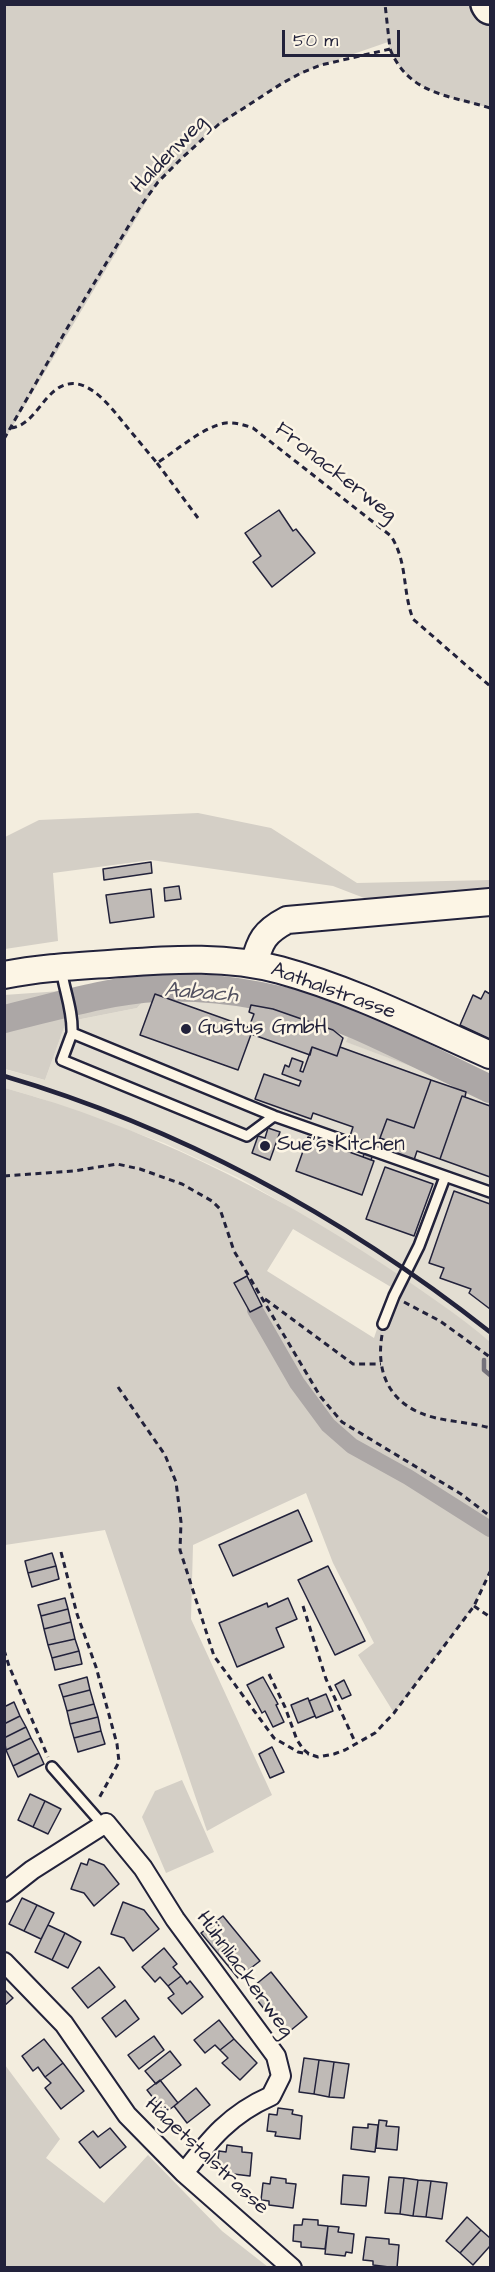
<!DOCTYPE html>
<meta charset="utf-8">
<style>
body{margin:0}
#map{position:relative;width:495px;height:2272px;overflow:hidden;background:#f3edde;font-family:"Architects Daughter",sans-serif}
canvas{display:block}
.frame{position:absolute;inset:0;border:6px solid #22223b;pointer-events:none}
.scale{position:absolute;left:282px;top:30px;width:118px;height:27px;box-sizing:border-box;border:3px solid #22223b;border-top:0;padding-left:8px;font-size:18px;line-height:21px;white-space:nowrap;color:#22223b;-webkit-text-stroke:4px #fcf5e5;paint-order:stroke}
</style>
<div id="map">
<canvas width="495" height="2272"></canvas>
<div class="frame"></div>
<div class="scale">50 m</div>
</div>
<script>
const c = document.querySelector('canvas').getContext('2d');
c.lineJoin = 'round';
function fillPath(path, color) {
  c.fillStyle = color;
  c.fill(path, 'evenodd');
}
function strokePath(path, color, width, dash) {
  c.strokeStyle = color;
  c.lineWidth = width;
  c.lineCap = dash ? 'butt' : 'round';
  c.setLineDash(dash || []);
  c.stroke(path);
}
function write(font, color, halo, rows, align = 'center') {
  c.font = font + ' "Architects Daughter",sans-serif';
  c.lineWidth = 5;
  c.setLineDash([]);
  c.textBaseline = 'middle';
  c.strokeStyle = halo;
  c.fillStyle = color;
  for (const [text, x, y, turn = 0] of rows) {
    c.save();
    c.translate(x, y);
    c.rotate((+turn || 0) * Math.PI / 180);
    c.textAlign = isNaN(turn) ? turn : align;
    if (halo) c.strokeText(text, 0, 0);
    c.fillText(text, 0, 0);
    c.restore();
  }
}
fillPath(new Path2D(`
 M155,988L262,1001L350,1032L347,1042L490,1096V1342L279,1201L241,1179L164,1143L39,1098L5,1088L4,1069L45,1080L66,1022L137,1008Z`), '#e3ded2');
fillPath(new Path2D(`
 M5,5H490V108C446,96 403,92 388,42L313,68L270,90L207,134L158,182L5,439Z
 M198,813L271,828L357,883L490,880V902L398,911L333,886L151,860L53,873L58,941L5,949V837L39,820Z
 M160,978C231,978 296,992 362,1018C406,1035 448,1059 490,1079V1096L346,1042L350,1032L262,1001L155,988L137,1008L66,1022L45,1080L5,1069L4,995L75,990L118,982Z
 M5,1088C142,1126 269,1188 387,1267C422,1291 459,1315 490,1342V1572L474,1606L394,1713L358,1655L374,1643L333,1563L306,1493L193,1545L191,1619L272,1795L207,1831L105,1530L5,1545ZM293,1229L391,1287L374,1338L267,1271ZM246,1276L262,1306L250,1312L235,1283Z
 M182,1780L214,1852L166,1873L142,1817L155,1791Z
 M5,2065L60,2139L46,2158L104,2203L148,2155L222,2231L268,2267H5Z`), '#d4cfc6');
strokePath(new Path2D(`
 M484,1360V1370L490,1375`), '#75727b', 4.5);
strokePath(new Path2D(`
 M255,1310L297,1383L328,1425L352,1446L408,1477L490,1529`), '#aca7a6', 16);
strokePath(new Path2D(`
 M4,1019C51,1008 109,990 157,988C223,985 297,999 358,1026C403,1046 446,1068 490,1089`), '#aca7a6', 28);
const building = new Path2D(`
 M279,510L293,531L296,529L315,553L272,587L253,562L261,556L245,533Z
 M151,862L152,873L104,880L103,869Z
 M179,886L181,899L165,901L164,888Z
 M151,889L154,917L110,923L106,895Z
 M485,991L490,994V1039L460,1025L473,995L481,999Z
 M155,994L253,1029L238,1070L140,1035Z
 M251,1005L273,1009L333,1030L343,1038L337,1056L312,1047L310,1055L251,1034L253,1029L249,1027L254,1014L249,1012Z
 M312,1047L337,1056L340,1047L431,1080L414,1128L387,1119L377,1146L350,1136L353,1127L313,1113L311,1119L255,1099L264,1074L299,1086L301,1081L282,1074L285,1065L289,1067L292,1058L303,1062L300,1071L303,1072Z
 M431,1080L466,1092L465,1097L462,1096L440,1159L417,1151L413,1163L390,1154L394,1143L380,1138L387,1119L414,1128Z
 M462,1096L490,1106V1177L440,1159Z
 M268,1128L280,1132L270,1160L252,1153L258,1136L265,1138Z
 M308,1137L374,1161L362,1195L296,1171Z
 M368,1142L376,1145L371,1160L363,1157Z
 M385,1167L433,1184L414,1236L366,1219Z
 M454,1191L490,1204V1309L469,1293L471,1289L440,1278L444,1268L429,1263Z
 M247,1276L262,1306L250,1312L234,1283Z
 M298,1510L312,1541L233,1576L219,1545Z
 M52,1553L56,1566L28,1573L25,1561Z
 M56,1566L59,1579L32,1587L28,1573Z
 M328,1566L365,1641L335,1655L298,1580Z
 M65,1598L68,1609L41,1616L38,1605Z
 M288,1598L297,1619L276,1628L284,1647L237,1667L219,1623L267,1603L268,1607Z
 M68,1609L71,1622L44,1629L41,1616Z
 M71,1622L75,1639L48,1645L44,1629Z
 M75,1639L79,1651L52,1658L48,1645Z
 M79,1651L82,1664L55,1670L52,1658Z
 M87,1677L90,1690L63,1697L59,1685Z
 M263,1677L278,1704L276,1705L284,1722L273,1727L265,1711L262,1713L247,1685Z
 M344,1680L351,1695L342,1699L335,1685Z
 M90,1690L94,1704L67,1711L63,1697Z
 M326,1694L333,1711L316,1718L309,1701Z
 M308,1698L315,1716L298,1723L291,1705Z
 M14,1702L20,1716L4,1724V1707Z
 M94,1704L98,1717L70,1724L67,1711Z
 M20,1716L26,1727L4,1738V1724Z
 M98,1717L101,1731L74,1738L70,1724Z
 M26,1727L31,1738L6,1750L4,1738Z
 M101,1731L105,1744L78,1752L74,1738Z
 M31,1738L39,1753L13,1766L6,1750Z
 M272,1747L284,1772L270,1778L259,1754Z
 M39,1753L44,1764L18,1777L13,1766Z
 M30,1794L45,1801L33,1827L18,1820Z
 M45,1801L61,1809L48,1834L33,1827Z
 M89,1859L104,1865L119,1884L94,1906L84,1893L71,1889L81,1863L87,1865Z
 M22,1898L37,1905L24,1931L9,1924Z
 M123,1902L144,1910L159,1929L133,1951L124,1938L111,1934Z
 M37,1905L54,1913L41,1939L24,1931Z
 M223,1916L260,1961L238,1978L201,1933Z
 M48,1925L65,1933L52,1960L35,1952Z
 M65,1933L81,1942L68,1968L52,1960Z
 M164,1948L177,1964L173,1967L181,1976L168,1986L160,1977L155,1982L142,1967Z
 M99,1967L115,1987L88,2008L72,1988Z
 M271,1972L307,2017L285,2035L249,1990Z
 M181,1976L187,1984L190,1981L203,1997L182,2014L168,1998L174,1994L168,1986Z
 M4,1989L13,1998L4,2006Z
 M125,2000L139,2019L116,2037L102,2018Z
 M219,2020L234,2039L220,2050L215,2045L205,2053L194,2040Z
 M154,2036L164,2050L139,2069L128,2055Z
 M44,2039L63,2063L45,2077L38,2067L33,2071L22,2056Z
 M234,2039L257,2063L240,2080L222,2063L228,2058L220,2050Z
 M170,2051L181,2065L156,2084L145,2071Z
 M304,2058L319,2060L314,2094L299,2092Z
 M319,2060L334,2062L329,2097L314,2094Z
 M334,2062L349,2064L344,2098L329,2097Z
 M63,2063L84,2091L61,2109L45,2088L51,2083L45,2077Z
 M160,2080L178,2103L165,2113L147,2090Z
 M196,2088L210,2105L187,2123L174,2106Z
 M278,2108L293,2110L292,2114L302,2116L300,2139L275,2136L276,2132L267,2131L269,2114L277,2115Z
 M379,2120L387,2121L386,2126L399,2127L397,2150L376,2148Z
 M368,2124L378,2125L375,2152L351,2149L353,2127L368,2128Z
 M110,2128L126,2147L100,2168L79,2142L93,2131L98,2137Z
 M227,2145L242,2147V2152L252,2153L250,2176L225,2173V2169L217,2168L219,2151L226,2152Z
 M343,2175L369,2177L366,2206L341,2204Z
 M271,2177L286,2179V2183L296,2184L293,2208L269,2205V2201L261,2200L263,2183L270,2184Z
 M389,2177L404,2178L400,2214L385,2213Z
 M404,2178L418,2180L413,2216L400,2214Z
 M418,2180L431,2181L426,2217L413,2216Z
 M431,2181L447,2183L442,2219L426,2217Z
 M467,2217L481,2230L460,2253L446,2241Z
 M303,2219L318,2220V2225L328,2226L325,2249L301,2247V2242L293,2241L294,2225H302Z
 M328,2226L339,2227L338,2232L354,2234L352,2253L346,2252L345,2256L325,2254Z
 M481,2230L490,2238V2246L473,2265L460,2253Z
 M366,2237L389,2239V2244L399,2245L397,2268L373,2265V2261L363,2260Z`);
fillPath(building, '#bfbab6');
strokePath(building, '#22223b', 1.5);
const lane = new Path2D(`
 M61,968C64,990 73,1010 72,1033
 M274,1116L247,1136L62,1060L72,1033L274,1116L490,1192
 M383,1324L394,1296L419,1246L445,1177
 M52,1767L103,1825`);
const street = new Path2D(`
 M4,1892L32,1870L106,1823L143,1868L175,1919L276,2056L281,2076L271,2096C230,2114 210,2139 184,2173
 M4,1962L64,2024L127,2115L184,2173L292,2268`);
const secondary = new Path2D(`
 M254,964C260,941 264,932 287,920L490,902
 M4,975C45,967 81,966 122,963C175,959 228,956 280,970C353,990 422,1025 490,1055`);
const highway = new Path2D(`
 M488,4L490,7`);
strokePath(lane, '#22223b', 14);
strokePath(street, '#22223b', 22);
strokePath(secondary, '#22223b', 30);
strokePath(highway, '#22223b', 38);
strokePath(new Path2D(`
 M390,49C409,95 449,95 490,108
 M11,428C28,426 37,409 48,397C79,362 108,404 127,427C137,439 147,451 157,463C176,451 204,426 226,423C235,422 244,425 253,428L391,536C408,563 402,590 413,619L490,686
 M4,439L69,325L140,207L158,182L182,158L219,124L281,84L301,73L321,65L390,49L385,4
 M157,463L198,518
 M4,1176L74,1171L117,1164L140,1169L182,1184L212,1201L220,1209L234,1251L320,1396L342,1422L461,1494L490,1516
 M265,1299L353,1364H381
 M404,1302L440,1321L490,1357
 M382,1335C375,1377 393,1408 436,1418C454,1422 473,1423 490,1428
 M118,1387L165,1455L176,1482L181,1522L180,1550L214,1656L274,1738L298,1752L309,1754
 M61,1552L77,1614L96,1667L117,1744L119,1762L98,1800
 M303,1606L326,1679L356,1744
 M474,1606L490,1617
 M4,1650L9,1666L48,1757
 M269,1674L285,1707L297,1740L303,1749L309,1754L318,1757L334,1754L345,1750L375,1733L394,1713L474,1606L490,1572`), '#22223b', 3, [6, 4.5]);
strokePath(lane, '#fcf5e5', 9);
strokePath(street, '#fcf5e5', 18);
strokePath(secondary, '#fcf5e5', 26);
strokePath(highway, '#fcf5e5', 33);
strokePath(new Path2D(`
 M4,1076C183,1129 344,1217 490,1332`), '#22223b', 4.5);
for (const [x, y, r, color] of [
 [186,1029,6,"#22223b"],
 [265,1146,6,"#22223b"]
]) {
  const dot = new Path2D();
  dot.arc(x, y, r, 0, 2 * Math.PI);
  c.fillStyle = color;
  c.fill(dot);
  strokePath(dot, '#fcf5e5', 2);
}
write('21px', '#22223b', '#fcf5e5', [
 ["Haldenweg",170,155,-46],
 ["Fronackerweg",335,473,38],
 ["Aathalstrasse",333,992,20],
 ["Hühnliackerweg",244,1975,54],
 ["Hägetstalstrasse",206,2157,43]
]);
write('21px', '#22223b', '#fcf5e5', [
 ["Gustus GmbH",198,1029],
 ["Sue‘s Kitchen",277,1146]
], 'left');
write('italic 22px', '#525160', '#fcf5e5', [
 ["Aabach",201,994,4]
]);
</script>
